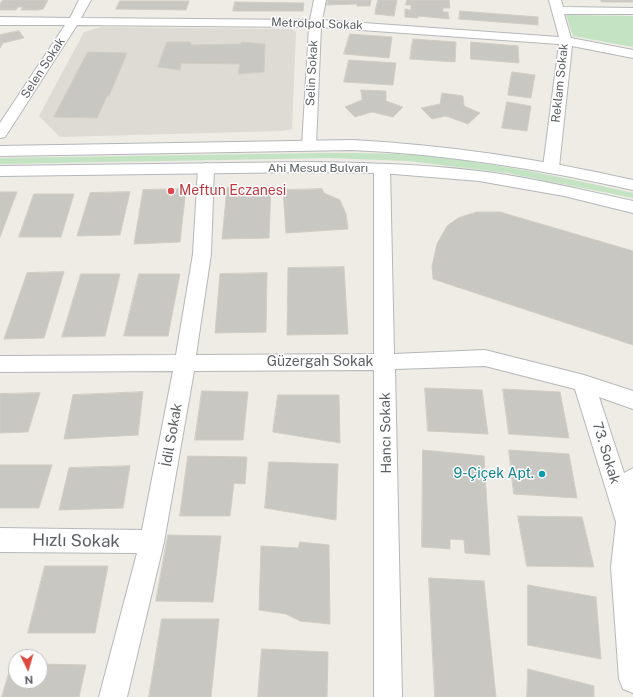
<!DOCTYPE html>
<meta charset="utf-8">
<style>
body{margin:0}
#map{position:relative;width:633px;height:697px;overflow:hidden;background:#eeece5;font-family:"Public Sans",sans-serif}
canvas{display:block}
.north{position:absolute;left:8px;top:649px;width:40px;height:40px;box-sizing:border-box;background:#fff;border:1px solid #bebfc1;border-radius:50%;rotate:175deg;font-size:11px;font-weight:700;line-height:16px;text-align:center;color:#5c6064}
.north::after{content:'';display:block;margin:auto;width:14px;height:18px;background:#dc493d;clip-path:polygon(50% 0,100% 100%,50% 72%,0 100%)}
</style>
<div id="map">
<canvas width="633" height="697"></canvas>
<div class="north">N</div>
</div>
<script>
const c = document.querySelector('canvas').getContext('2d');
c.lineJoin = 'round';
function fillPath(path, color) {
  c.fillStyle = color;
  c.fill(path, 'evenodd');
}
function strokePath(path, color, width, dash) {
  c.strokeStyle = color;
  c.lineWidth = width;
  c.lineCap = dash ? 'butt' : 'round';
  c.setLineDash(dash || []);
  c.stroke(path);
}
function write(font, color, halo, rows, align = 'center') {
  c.font = font + ' "Public Sans",sans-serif';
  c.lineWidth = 3;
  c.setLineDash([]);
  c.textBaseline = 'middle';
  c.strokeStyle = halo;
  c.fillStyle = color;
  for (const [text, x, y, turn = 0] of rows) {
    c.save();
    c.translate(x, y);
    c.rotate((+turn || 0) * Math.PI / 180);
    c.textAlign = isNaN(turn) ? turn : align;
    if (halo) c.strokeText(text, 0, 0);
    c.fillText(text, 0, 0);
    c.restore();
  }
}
fillPath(new Path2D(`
 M101,27L291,29L296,32L292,129L282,131L60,137L39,116L84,32Z`), '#dddbd3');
fillPath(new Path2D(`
 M566,15L633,16V47L573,36Z
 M322,153C361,153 400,153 438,157C504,165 568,178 633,193V198L507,173L408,161L329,158L0,164V158Z`), '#c3e3c3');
const building = new Path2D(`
 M3,0H48L43,9L38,10H21L23,7H18L16,10H0V4Z
 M328,0H371L370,6H357V4L327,5Z
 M378,0H397L394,16L375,14Z
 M407,0H449L450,8H443V12H448L449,19L418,16V18L405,17V9L411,10V5H406Z
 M601,0H632L633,2H602Z
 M120,1H189L186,10L116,9Z
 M235,2L304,3L303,11H233Z
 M460,11L538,17V25L459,19Z
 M19,31L24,38L3,43L0,48V35Z
 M350,34L392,37L389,58L344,54Z
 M413,39L456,42L455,62L410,59Z
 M167,42H191L190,45L241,44V42L265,44L264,72L238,74L240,64L181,63L180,70L158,67Z
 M471,42L518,46L519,63L471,59Z
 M88,52L127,53L109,96H107L97,118L54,117Z
 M349,60L396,63L393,85L344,82Z
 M512,72L535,75L531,98L508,95Z
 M361,90L386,91V101L403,107L393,117L372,112L355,117L345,107L362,100Z
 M442,93L463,96L464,106L480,113L468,124L446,116L432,119L421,108L440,104Z
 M507,102L531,106L527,131L502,128Z
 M271,187L269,238L222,239L227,188Z
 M186,189L180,242L134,244L143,190Z
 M322,189L324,193L340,200L346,214L348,229L286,233L283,190Z
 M0,192H17L0,237Z
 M130,192L120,235L77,236L90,193Z
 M34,194H74L61,237H19Z
 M477,212H500L633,251V345L433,279L432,266L437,244L447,226L458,218Z
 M344,267L348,334L287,335L288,268Z
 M64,272L44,338L4,339L27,273Z
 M267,273L266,332L215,333L220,274Z
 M81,274H120L105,336L62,337Z
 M139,274H180L168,336H124Z
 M425,388L482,390L488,434L428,431Z
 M503,389L560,392L569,438L509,434Z
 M202,391L248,392L243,440H195Z
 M143,392L138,435L64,439L73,395Z
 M40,393L28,432L0,433V394Z
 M278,395H339L340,443L273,432Z
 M423,450L484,456L490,555L465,553L464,540L450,539V549L422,547Z
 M509,450L569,454L577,498L514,494Z
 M188,456L247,457L245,484L234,483L230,516H180Z
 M269,462L338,464L336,520L265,508Z
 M0,465H52L39,508H0Z
 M130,466L123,508L59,510L69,468Z
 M518,516L582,517L594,567L527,566Z
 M168,535L221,536L213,602L156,601Z
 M300,542L329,545L330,624L300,621L286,614L259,610L261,546L298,548Z
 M45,566H108L95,633H28Z
 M429,578L484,581L496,697H435Z
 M528,585L596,597L601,659L528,645Z
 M162,619H219L211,697H149Z
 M262,649L328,652L327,697H258Z
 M12,663H16V681H40V664L86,665L79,697H2Z
 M528,669L594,686V697H527Z`);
fillPath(building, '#c9c7c2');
strokePath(building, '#d2cdc3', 1);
const street = new Path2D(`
 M79,0H91L81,18L310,20L314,0H326L322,20L559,37L549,0H561L563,7L633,8V14H564L571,38L633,50V58L572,46L559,167L556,170H546L543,167L559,44L333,28L321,27L316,146L314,149H304L302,146L309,27L77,25L7,134L5,137L0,138V123L65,25H0V17L70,18Z
 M206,163L211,165L214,168L211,254L196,355L374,354V168L377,165H387L390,168L394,354L485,350L584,375L633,391V409L599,397L624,473L633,468V693L623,689L619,679L611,567L616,522L575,389L485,366L395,369L402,697H374V370L194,371L164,542L127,697H99L137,553L0,552V528L142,530L173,371L0,372V356L176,355L193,254L198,168L201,165Z`);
const secondary = new Path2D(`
 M352,140C447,145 540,159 633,180V190C540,169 447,154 352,150L0,156V146Z
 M309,162C366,163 422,164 478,171C530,177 582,190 633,201V213L564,196L479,181L382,173L309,172L0,176V166Z`);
strokePath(street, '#b5b7ba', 2);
strokePath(secondary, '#b3b7bb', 2);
fillPath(street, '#fff');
fillPath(secondary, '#fff');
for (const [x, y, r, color] of [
 [171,191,4,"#e0444e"],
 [542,474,4,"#0f9aa8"]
]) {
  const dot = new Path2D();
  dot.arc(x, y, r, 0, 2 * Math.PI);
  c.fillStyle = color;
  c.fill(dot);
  strokePath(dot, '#fff', 1.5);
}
write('12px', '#5c6064', '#fff', [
 ["Metrolpol Sokak",317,24,2],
 ["Selen Sokak",43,68,-57],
 ["Selin Sokak",312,73,-87],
 ["Reklam Sokak",560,83,-84],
 ["Ahi Mesud Bulvarı",318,168]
]);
write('14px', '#be3a42', '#fff', [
 ["Meftun Eczanesi",179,191]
], 'left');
write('14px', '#5c6064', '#fff', [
 ["Güzergah Sokak",320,362],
 ["Hancı Sokak",386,433,-91],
 ["İdil Sokak",172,435,-80],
 ["73. Sokak",606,453,73]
]);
write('14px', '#0d838f', '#fff', [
 ["9-Çiçek Apt.",534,474]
], 'right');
write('17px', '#5c6064', '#fff', [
 ["Hızlı Sokak",76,541,1]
]);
</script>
